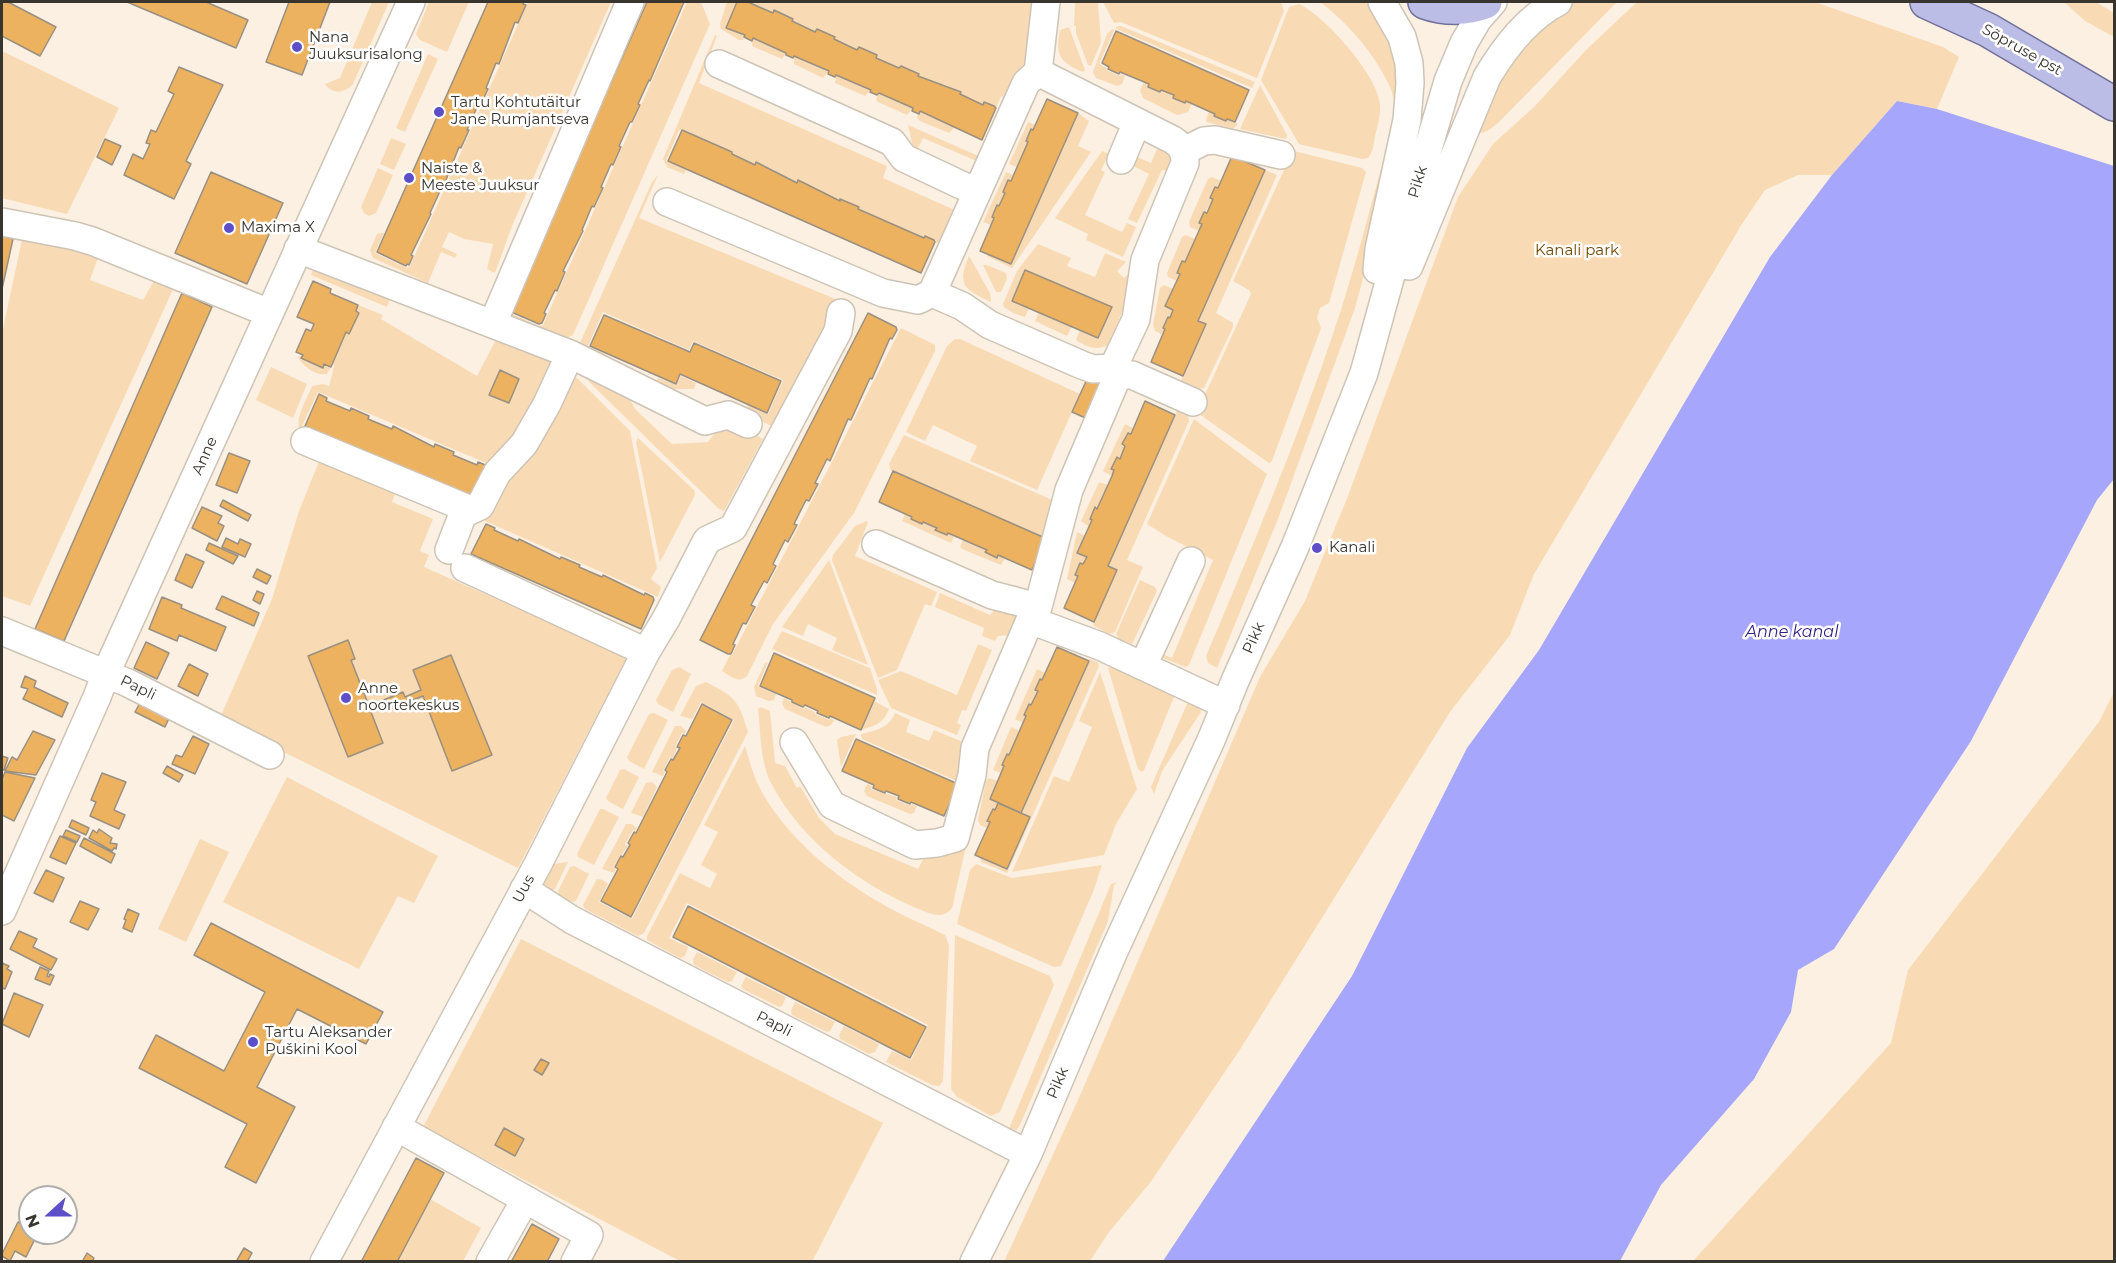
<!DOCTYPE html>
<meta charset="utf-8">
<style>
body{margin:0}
#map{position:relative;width:2116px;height:1263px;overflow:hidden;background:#fbf0e2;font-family:Montserrat,sans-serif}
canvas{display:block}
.frame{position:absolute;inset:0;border:3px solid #38342e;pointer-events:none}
.north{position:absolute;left:18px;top:1185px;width:60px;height:60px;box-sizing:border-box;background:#fff;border:2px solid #afaeab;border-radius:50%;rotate:249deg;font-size:16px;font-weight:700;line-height:24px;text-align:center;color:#38342e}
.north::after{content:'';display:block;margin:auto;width:21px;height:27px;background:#5c4fc7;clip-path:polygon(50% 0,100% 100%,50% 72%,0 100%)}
</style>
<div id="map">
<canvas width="2116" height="1263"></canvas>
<div class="frame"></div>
<div class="north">N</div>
</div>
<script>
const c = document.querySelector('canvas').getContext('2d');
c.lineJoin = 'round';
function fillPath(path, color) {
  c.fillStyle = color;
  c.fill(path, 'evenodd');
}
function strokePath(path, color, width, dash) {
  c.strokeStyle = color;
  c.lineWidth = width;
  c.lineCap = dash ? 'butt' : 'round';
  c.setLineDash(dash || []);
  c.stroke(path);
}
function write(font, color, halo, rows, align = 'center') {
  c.font = font + ' Montserrat,sans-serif';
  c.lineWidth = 5;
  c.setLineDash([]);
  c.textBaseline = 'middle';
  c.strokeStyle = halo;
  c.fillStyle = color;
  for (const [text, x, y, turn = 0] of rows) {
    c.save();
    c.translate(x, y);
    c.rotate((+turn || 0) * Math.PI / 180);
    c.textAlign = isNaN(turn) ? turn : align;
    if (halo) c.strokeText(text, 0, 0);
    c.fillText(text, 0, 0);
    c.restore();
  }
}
fillPath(new Path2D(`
 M372,2H389L353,84C345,93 333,95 325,84L340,78Z
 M429,2H469L447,52L420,40L416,34Z
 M528,2H611L512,226L495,273L487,269L493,244L464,239L449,232L442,247L457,254L455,258L441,252L428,283L373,258L370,250L377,234L382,233H384L375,253L407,268L410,266Z
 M687,2H701L710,24L573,335L560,341L507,318L508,312L539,326L543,325Z
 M727,2H737L726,28L745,35L743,40H739L721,29L720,24Z
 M751,2H1033L1024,67L1010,100L1001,96L996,108L985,102L983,105L960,94L961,92L943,84L941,86L918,76L919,74L901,66L899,68L876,58L877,55L859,47L857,50L834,39L835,37L817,29L815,32L792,21L793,19L774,11L773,13L750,3Z
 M1075,2H1098V4L1101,42L1091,66L1088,65L1076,33V26H1074Z
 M1103,2H1281L1284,11L1257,78L1121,22L1114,23Z
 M1320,2H1365L1376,14L1398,57L1396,107C1393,100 1393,92 1389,85C1374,53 1348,23 1320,2Z
 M1575,2H1617L1499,122C1490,130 1485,134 1473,133L1511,59L1560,10Z
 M1637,2H1815L1943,47L1959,57L1937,109L1897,101L1832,175H1798L1765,190L1742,224L1534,574L1510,635L1450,712L1241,1048L1150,1183L1109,1232L1090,1261L1004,1262L1082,1091L1260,677L1305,601L1348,496L1458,197L1493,144L1534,107L1586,50Z
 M2064,2H2096L2114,13V37L2085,21Z
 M1299,4C1325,16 1373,71 1379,99C1382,112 1378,124 1375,136C1374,144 1373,152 1368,158L1362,159L1299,144L1261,80L1289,7Z
 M1121,26L1255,82L1252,88L1117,29L1115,27Z
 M1069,27L1085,70L1083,72C1060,62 1055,56 1060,30Z
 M1113,28L1114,31L1099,64L1107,68L1106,70L1120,76L1121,74L1125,76L1122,84L1117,86L1096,78L1093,72L1107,34Z
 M715,35L717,36L699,83L887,166L883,178L959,212L943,246L925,236L924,238L858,209V207L841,199L840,201L816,190V188L799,181L797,183L774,173L775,170L757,162L755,165L732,154V152L691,135V133L679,130L666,161L686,170L684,174L667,167L663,159Z
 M753,38L786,53L782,59L752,46Z
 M2,51L119,108L67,214L2,198Z
 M428,54L438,59L405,132L396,128Z
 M794,56L829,71L823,78L794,64Z
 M836,75L871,90L865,96L835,83Z
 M1144,82L1160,92L1161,90L1174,95V98L1185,103L1186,101L1192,103L1188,112L1177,115L1143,98L1140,90Z
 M1260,85L1287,135L1286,139L1240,129Z
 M879,93L913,108L907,115L878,102L876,100Z
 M920,111L955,127L949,133L920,121L917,118Z
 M1209,111L1215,114L1214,116L1226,121L1227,119L1237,123V125L1233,129L1207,122L1206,120Z
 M1078,113L1089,121L1078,146L1091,152L1012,268L987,256L988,254L1011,264Z
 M1028,122L1035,125L1033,130H1031L1026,141L1028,142L1017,167L1009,164Z
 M908,125L983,158L981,163L923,138L917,150L912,143Z
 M1392,128L1378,223L1355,308L1278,519L1217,668L1208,663L1206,656C1251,550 1296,443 1333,334C1356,266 1373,197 1392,128Z
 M391,138L406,144L394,170L380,164Z
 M1161,146L1177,151L1169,171L1162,170L1137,223L1128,219L1149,174L1126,162L1130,154L1151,163L1156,151Z
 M1286,149L1362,168L1366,172L1329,303L1320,308L1317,318L1321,328L1272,461L1269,463L1199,414L1198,410L1251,294L1249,290L1233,281L1284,170Z
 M1102,151L1109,154L1101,170L1105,172L1085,215L1122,232L1127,223L1136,227L1123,257L1086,240L1088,234L1055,218Z
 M378,168L393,175L376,213L369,216L364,213L361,207Z
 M1265,170L1277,175L1216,313L1233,323V327L1204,388L1200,389L1181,381L1206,325L1198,321Z
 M1006,172L1013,175L1011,181L1008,180L1003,191L1005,193L999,206H996L991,225L983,222Z
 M658,175L639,218L838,300L772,426L744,413L748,405L768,414L783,380L693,341L689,350L603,312L588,346L607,355L605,359L579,345L652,182Z
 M1212,177L1221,181L1218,188L1215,187L1210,198L1213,199L1199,223L1202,224L1199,231L1190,227L1189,222L1208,179Z
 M23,235L98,258L90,280L143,300L154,281L174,287L30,606L2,596V333Z
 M1186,235L1195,239L1185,262L1177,273L1180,274L1177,281L1168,277L1167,273L1182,237Z
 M1038,244L1071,258L1067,266L1095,277L1105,253L1126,262L1117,271L1124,278L1133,270L1130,293L1108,345C1097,351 1086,347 1076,340L1080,330L1099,338L1112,307L1025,270L1012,300L1029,308L1025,317L1013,313L1004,307L1003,304L1017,271Z
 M969,256L990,293L991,302C965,290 956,285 969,256Z
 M316,264L390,298L387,307L311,275Z
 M983,265H987L1006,273L1007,279L1001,292H996Z
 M1164,285L1173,289L1165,306L1173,310L1170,318L1168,317L1163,328L1165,329L1163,335L1155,331L1153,325L1160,288Z
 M358,305L383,315L381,319L477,376L500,332L555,355L556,376L493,466L318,392L302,426L322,435L301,432C293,420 307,399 312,386L323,384L329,386L334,367L333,362L346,332L350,333L358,313L356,311Z
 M1039,312L1072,326L1067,336L1035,321Z
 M901,328L935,345V351L854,513L773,624L747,676C739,684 730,676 722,671L730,655H732Z
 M955,339H960L1080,394L1037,490L970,461L977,446L933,425L925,441L906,432L947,346Z
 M297,356L322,367L324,364L331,367L327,374C314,376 304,367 297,356Z
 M271,367L307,384L293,418L256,400Z
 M575,368L623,387L635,409L672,444L708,442C721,420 745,429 763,439L724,511L719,509Z
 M568,369L630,431L657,568L651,579L661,587L658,597L485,521L504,481Z
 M681,376L696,383L694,389H672L656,382L658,378L676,385Z
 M1177,411L1188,416L1189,421L1127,560L1143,567L1115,632L1109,634L1093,625L1116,571L1108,566Z
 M1194,419L1267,474L1189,665L1185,667L1156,655V652L1172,658L1213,560L1166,536L1147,524Z
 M1125,424L1133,428L1131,434L1127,433L1122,444L1125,446L1120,459L1117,458L1112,469L1114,470L1112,476L1103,471Z
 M904,435L1050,499L1053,501L1047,539L891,471L889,464Z
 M638,438L694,490L695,495L660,562L636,442Z
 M322,454L398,486L392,502L433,519L420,551L429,555L424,567L627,657L518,868L219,720L272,599L299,511Z
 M1099,482L1108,485L1097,509L1095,508L1090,518L1092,520L1089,527L1081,521Z
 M905,514L921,524L923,522L937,528L936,530L947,535L948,533L954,536L951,543L902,521Z
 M867,521L868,522L855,556L937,592L931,606L925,604L897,670L878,678L832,560L833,555L855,526Z
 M1077,532L1085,536L1087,557L1083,564H1080L1075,574L1078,576L1075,583L1067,579Z
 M963,539L987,550L986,552L997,557L998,555L1005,558L1001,565L962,549L960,547Z
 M829,560L830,562L868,665L832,650L837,638L808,624L803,636L782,627Z
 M1140,580L1155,587L1157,591L1132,644L1119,639L1116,634Z
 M940,593L990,615L996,608L1018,616L1011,635L998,636L995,641L982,636L984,628L935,607Z
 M782,631L870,668L877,689V695L772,649Z
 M978,644L992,650L966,711L962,710L957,723L961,725L957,735L891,708L878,680L901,671L957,695Z
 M1090,659L1098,663L1099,666L1007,873L981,862L980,857L1008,868L1030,818L1021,813Z
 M768,662L758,686L776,694L774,700L769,701L756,696L754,687L765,663Z
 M679,667L691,674L673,712L658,704L656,700L672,670Z
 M1113,667L1174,697L1144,770L1142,772L1138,769L1108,668Z
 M1037,669L1045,673L1042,680L1040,679L1035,690L1038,691L1031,705L1029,704L1023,723L1015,719Z
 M1100,672L1137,789L1116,824L1104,855L1012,872L1054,776L1069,782L1092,727L1079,721Z
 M706,682C736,697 738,700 748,732L644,933L638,936L585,909L583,905L597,879L603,880L608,884L599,902L632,919L734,720L701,702L692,719L680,716L696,686Z
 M2114,692V1261H1693L1891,1043L1908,970L2099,722Z
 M1190,697L1200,706L1201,712L1162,771L1154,794L1151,787Z
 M784,698L804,709L805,707L815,712V714L829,720L830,718L834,720L831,725L826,727L785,709L782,703Z
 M874,701L889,709C884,723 875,726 861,730Z
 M761,707L770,711L775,763L785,766L797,788L800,786L819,818L835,834L918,869L925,856L929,858H942L943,852L961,849L966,846L952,908C942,921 929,913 916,908C859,884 802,841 772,785C760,762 761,735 758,709Z
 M654,713L668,720L644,769L629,761L627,757L649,714Z
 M895,713L910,720L906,732L929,741L934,730L963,742L959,782L862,739L861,734C875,731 889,728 895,713Z
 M675,726H681L686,731L685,734L682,733L675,747L677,748L673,758L670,757L663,771L665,772L663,776L652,772Z
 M1011,727L1020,731L1009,755L1007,754L1002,765L1004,766L1001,773L993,770Z
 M856,734L841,767L837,740L841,737Z
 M745,746C750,762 754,779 763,794C792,844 844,884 895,911C911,920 928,926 945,935L949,945L943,1081L939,1086L932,1085L886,1062L892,1051L911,1060L928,1025L687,903L669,938L688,947L685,956L680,958L647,940V936L680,873L710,888L717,874L701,865L718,832L704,825Z
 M624,769L639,777L623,809L608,801L606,798L620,770Z
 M287,777L438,856L414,903L398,896L359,969L223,902Z
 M989,778L998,781L990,799L998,803L995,810L993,809L988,821L990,822L987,828L980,825L978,820L986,781Z
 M652,782L657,787L643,817L631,813L646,783Z
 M867,784L872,786L871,789L897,797L896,800L911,806L912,804L917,806L914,813L910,814L867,796L864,791Z
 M600,809H603L619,817L594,865L578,857L577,854Z
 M626,824H632L637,828L635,831L633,830L625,844L628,846L613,867L616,869L614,873L602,869Z
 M200,839L229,852L186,942L158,929Z
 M568,862L555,889L550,891L542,887L541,882L547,865Z
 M976,864L1012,878L1102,865L1093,892L1061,966L1054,967L957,924L970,870Z
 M574,866L589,874L576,901L572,902L559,895L558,891L570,867Z
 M1117,882L1114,885L1108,921L1019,1127L1015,1131H1008L1111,884Z
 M955,935L1050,976L1054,985L1000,1112L991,1116L957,1097L951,1089Z
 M521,939L883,1123L812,1262L680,1261L423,1127Z
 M697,952L737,972L732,981L728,982L694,965L693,960Z
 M746,977L786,997L782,1006L779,1007L743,989L741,986Z
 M795,1002L835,1022L830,1031L827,1032L792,1015L791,1011Z
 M844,1026L879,1044L875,1052L869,1054L840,1039L839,1035Z
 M430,1199L481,1228L463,1261L397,1262Z`), '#f8dbb4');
fillPath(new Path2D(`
 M1897,101L1937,109L2114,166V479L2097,500L1971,741L1834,949L1798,970L1791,1012L1754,1079L1661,1185L1620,1261H1163L1352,976L1467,748L1539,650L1770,257L1832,175Z`), '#a6a7fc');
const building = new Path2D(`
 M2,2H8L56,27L40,56L2,36Z
 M127,2H206L248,20L236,48Z
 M289,2H330L302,75L266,62Z
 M488,2H524L523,4L526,5L518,23L515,22L499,64L496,63L486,88L488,89L480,106L478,105L467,130H469L461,148L459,147L442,190L441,189L430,213L431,214L411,255L413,256L409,265L407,264L406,266L377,252Z
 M647,2H684L650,81L649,80L638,104L640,105L632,122H630L619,146L621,147L613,165L611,164L601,187L603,188L594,207L592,206L582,230L583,231L563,271L565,272L557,291L555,290L544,313L546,314L542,323L539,324L509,311Z
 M737,2H751L750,3L773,13L774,10L793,19L792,21L815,32L817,29L835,37L834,39L857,50L859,47L877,55L876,58L899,68L901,66L919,74L918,76L961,92L960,94L983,105L984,102L994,106L996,108L982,140L920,111L919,114L912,111L913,108L879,93L877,95L870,92L871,90L836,75L835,77L828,74L829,71L794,56L793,58L786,55V53L753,38L752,41L744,37L745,35L726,28Z
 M1116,31L1249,90L1235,122L1227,119L1226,121L1214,116L1215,114L1186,101L1185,103L1173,98L1174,95L1161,90L1160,92L1148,87L1149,84L1120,72L1119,74L1108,69L1109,67L1102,63Z
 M179,67L223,85L186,161L191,164L174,199L124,175L133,154L143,159L150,144L146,143L151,130L156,132L174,94L168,91Z
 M1047,99L1078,113L1011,264L980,251L994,218L992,217L997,205L999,206L1005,193L1003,192L1008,180L1011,181L1028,142L1026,141L1031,129L1033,130Z
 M682,130L732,152V154L755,165L756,162L797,183L798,180L840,201V199L859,207L858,209L924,238L925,236L934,240L935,242L921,273L668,161Z
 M105,139L121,146L112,165L97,157Z
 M1232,156L1265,170L1198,321L1206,324L1183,376L1151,362L1165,329L1163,328L1168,317L1170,318L1173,310L1165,306L1180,274L1177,273L1182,261L1185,262L1202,224L1199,223L1204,212L1207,213L1213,199L1210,198L1215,187L1218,188Z
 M211,172L283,203L247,284L175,253Z
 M2,236L13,239L2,289Z
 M1025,270L1112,307L1098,338L1012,301Z
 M313,281L331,289L330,293L358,305L356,311L359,313L349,334L346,332L331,367L324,364L323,368L301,358L303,355L296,352L306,329L311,331L314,324L297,317Z
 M182,293L212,307L64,641L35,629Z
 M868,313L896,327L897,330L892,339L890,338L872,379L870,378L851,420L848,419L830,461L827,459L815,483L818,484L809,501L806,500L794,524L797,525L788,542L785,540L773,564L776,566L767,583L764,581L751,605L755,607L746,624L743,623L733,644L735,645L731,654H728L700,640Z
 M604,315L690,352L694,343L781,381L767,413L680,374L676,384L590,346Z
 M500,370L519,379L509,403L489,395Z
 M1088,377L1106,385L1090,420L1072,412Z
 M319,394L327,398L326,401L350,411L351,408L369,416L368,419L392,429L393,426L434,447L435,444L454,452L453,455L477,465L478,462L488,466L474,499L305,426Z
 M1145,401L1175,415L1108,566L1117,570L1094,622L1064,608L1078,576L1075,575L1080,563L1083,564L1087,557L1077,553L1092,520L1090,519L1095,507L1097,509L1112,476L1114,470L1111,469L1117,457L1120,459L1125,446L1122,444L1128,433L1131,434Z
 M229,453L250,461L237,493L216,485Z
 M893,471L1045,538L1032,570L998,555L997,558L985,552L987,550L948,533L947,535L935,530L937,528L923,522L922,524L911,519L912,517L879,502Z
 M223,500L251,515L248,521L220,506Z
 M202,507L222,516L218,523L224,526L217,541L192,528Z
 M486,524L495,528L494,530L518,541L519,539L560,559L561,557L580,565L579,567L602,577L603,575L644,595L645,593L653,597L654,600L641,629L471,554Z
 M226,538L238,544L240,539L251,544L245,557L222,547Z
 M209,543L238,556L233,564L206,550Z
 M186,554L204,562L192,588L175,580Z
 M257,569L271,576L267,584L253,577Z
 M257,591L264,594L260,604L253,600Z
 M222,596L259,613L254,626L216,609Z
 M162,597L182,605L181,608L226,627L216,651L179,635L177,641L149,629Z
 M348,640L355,659L351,660L369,706L403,692L405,697L421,690L413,670L451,655L492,755L452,771L423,696L390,709L389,705L371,712L383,743L348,757L308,656Z
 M146,642L169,653L157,679L134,668Z
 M1057,647L1089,661L1021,813L990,799L1004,766L1002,765L1007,754L1009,755L1026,716L1024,715L1029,704L1031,705L1038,691L1035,690L1040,679L1042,680Z
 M774,653L875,698L861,730L830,716L829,718L817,713L818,711L805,705L803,707L792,702V700L760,686Z
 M189,664L208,674L198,696L178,686Z
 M25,676L36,681L34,687L68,703L62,717L23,699L28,689L21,687Z
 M142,699L171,714L165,727L135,712Z
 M702,704L732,720L631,917L601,901L618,869L615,867L621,856L623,857L630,845L628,843L634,832L636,833L667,772L665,770L671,759L673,760L680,748L677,747L683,735L686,736Z
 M33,731L55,740L36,775L5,771L12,757L17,760Z
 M193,736L209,744L195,774L172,764L176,755L182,757Z
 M856,739L958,784L944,816L911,802L910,804L898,799L899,796L886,791L885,793L873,788L874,785L842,771Z
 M2,756L8,758L4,770H2Z
 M167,766L183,775L179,782L163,773Z
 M5,772L35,778L14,821L2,815V779Z
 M102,773L126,782L114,810L125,815L119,829L90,816L96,802L91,800Z
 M998,803L1030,817L1007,869L975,855L990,822L987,821L993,809L995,810Z
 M72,820L89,828L86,835L69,827Z
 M99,829L112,838L110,843L117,844L116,849L114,848L112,851L89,838L93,830L97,833Z
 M66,830L80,836L77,842L63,836Z
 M60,836L76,843L66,864L50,857Z
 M84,838L115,854L111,863L80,846Z
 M46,870L64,878L53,902L34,893Z
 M80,901L99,909L88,930L70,922Z
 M688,906L926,1027L910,1058L673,937Z
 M128,909L139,914L132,932L123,928L126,920L124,919Z
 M211,923L383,1012L366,1044L297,1009L257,1087L295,1107L256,1183L225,1167L247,1124L139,1068L156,1035L224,1071L265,992L194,955Z
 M19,931L37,939L33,947L57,959L51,970L10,949Z
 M2,963L9,966L7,969L12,972L5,989L2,988Z
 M40,967L49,971L47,976L49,977L50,974L54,976L50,985L35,979Z
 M14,993L43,1005L29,1037L2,1024Z
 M541,1059L549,1063L542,1075L534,1070Z
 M504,1128L524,1139L515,1156L495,1145Z
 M416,1158L444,1173L397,1262H361Z
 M18,1222L30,1229V1233H38L26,1257L15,1251L10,1261L2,1256V1254Z
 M532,1224L559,1239L547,1262H511Z
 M244,1248L252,1253L247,1262H239L237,1260Z
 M87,1253L94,1258L92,1262H82Z`);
fillPath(building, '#ecb25f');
strokePath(building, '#9a9082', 1.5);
const minor = new Path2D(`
 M719,64L892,142L904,158L976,192
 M1038,72L1173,140C1182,146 1185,152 1185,163L1145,260L1136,319L1113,368
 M1184,151L1204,141L1215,140L1281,155
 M1121,160L1137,122
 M667,202L883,293L918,300L932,293L1026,83L1038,72L1046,2
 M2,222L75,236L92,241L269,313
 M298,249L570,354L705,421L728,415L748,424
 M1409,266L1487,77C1505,47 1527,18 1558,2
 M1377,270L1379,249L1407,120L1410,83L1409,63L1402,37L1382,2
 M932,293L962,306L990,325L1082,365L1093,369L1113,368L1118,375
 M493,323L630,2
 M1118,375L1069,490L1038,607L1030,620L1100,646L1226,705
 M1118,375H1132L1193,402
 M305,441L471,510
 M876,544L992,595L1038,607
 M449,550L463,514L480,506L497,473L524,444L547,404L570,354
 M465,568L646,652
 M2,631L128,683L270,755
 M1143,666L1191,561
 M794,742L832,805L915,845L937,843L955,838L972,775L975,748L1030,620
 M524,889L572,920L1028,1154
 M2,911L97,697L106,673L411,2
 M396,1127L589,1235L575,1262
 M324,1262L538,864L646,652L666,619L707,540L733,528L838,331L841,313
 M490,1262L525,1200
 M974,1262L1028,1154L1114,951L1212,738L1235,681L1295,547L1364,373L1396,257L1448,81L1464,43L1478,19L1493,2`);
const major = new Path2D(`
 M1425,2C1444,9 1466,9 1485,2
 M1927,2L1988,30L2114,104`);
strokePath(minor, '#cec4b6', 30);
strokePath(major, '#71709b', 36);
strokePath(minor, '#fff', 27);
strokePath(major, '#bcbde6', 33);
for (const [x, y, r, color] of [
 [297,47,6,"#5c4fc7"],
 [439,112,6,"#5c4fc7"],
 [409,178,6,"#5c4fc7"],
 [229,228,6,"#5c4fc7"],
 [1317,548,6,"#5c4fc7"],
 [346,698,6,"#5c4fc7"],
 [253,1042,6,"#5c4fc7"]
]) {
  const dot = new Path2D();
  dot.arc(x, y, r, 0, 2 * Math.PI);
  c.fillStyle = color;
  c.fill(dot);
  strokePath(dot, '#fff', 2);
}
write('15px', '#38342e', '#fff', [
 ["Nana",309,38],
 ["Juuksurisalong",309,55],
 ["Tartu Kohtutäitur",451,103],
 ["Jane Rumjantseva",451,120],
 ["Naiste &",421,169],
 ["Meeste Juuksur",421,186],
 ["Maxima X",241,228],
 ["Kanali",1329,548],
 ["Anne",358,689],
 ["noortekeskus",358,706],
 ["Tartu Aleksander",265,1033],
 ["Puškini Kool",265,1050]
], 'left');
write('15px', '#38342e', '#fff', [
 ["Sõpruse pst",2022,50,29],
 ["Pikk",1418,182,-73],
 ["Anne",205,456,-66],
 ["Pikk",1254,638,-66],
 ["Papli",138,688,26],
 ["Uus",524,889,-62],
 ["Papli",774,1024,27],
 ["Pikk",1058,1083,-67]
]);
write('15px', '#6f4904', '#fff', [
 ["Kanali park",1577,251]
]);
write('italic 16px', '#312080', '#fff', [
 ["Anne kanal",1792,632]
]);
</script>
